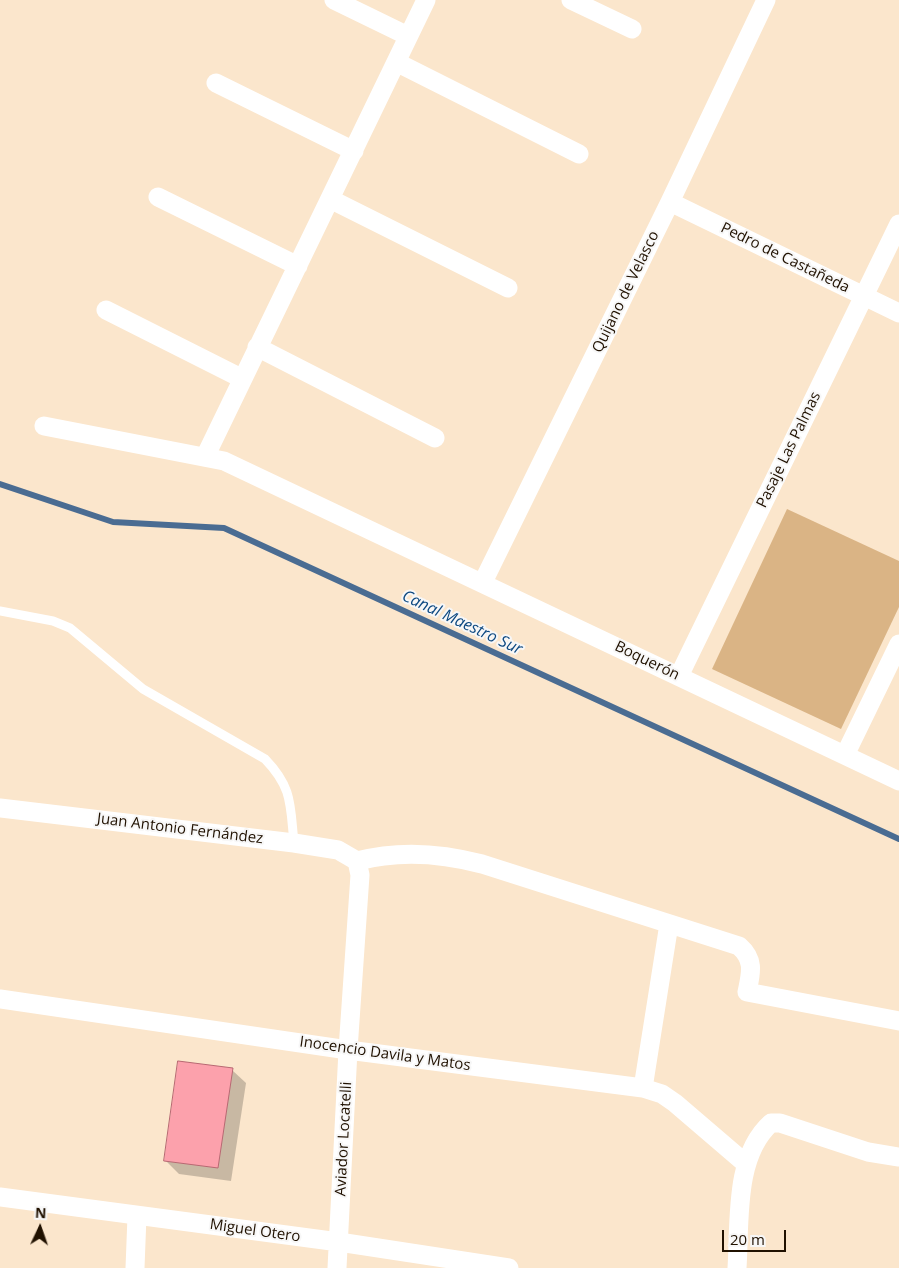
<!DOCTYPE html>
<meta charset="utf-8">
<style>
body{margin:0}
#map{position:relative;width:899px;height:1268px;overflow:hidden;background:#fbe6cc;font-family:"Open Sans",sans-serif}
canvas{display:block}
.north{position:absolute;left:15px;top:1203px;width:50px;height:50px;-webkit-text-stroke:4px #f7f7f7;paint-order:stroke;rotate:3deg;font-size:14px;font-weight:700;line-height:20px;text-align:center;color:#201100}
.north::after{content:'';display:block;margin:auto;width:18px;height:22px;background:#201100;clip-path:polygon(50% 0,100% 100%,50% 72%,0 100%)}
.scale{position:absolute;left:722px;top:1230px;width:64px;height:22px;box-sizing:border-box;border:2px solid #201100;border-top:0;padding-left:6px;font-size:15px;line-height:18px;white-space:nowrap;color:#201100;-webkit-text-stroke:4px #f7f7f7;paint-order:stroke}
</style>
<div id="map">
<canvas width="899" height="1268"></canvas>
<div class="north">N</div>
<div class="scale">20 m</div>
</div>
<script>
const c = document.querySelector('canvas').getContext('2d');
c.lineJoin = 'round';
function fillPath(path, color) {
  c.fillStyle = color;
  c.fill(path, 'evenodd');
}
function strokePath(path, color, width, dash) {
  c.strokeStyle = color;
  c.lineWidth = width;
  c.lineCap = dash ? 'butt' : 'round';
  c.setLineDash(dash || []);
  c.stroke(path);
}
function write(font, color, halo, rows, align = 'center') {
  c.font = font + ' "Open Sans",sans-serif';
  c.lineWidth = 4;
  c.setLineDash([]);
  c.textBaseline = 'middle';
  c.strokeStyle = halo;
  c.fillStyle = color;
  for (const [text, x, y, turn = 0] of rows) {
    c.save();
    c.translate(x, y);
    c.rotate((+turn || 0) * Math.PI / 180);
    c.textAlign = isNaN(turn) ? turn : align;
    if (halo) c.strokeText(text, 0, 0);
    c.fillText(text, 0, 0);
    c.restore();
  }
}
fillPath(new Path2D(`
 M787,509L899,561V607L841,729L712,669Z`), '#dab485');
fillPath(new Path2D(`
 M232,1070L246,1083L231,1181L179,1174L165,1160Z`), '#0003');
strokePath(new Path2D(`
 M0,484L113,522L224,528L899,839`), '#4a6c92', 6);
const building = new Path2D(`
 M178,1061L233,1068L218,1168L164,1161Z`);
fillPath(building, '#fca1ac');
strokePath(building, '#b76872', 1);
strokePath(new Path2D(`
 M0,611L53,621L70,628L143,689L265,759C293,788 290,805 294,843`), '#fff', 9);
strokePath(new Path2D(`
 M334,0L408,36
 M571,0L632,29
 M396,62L579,154
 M216,83L354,151
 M158,197L298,266
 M330,199L508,288
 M670,202L899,313
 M106,310L241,378
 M257,347L435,438
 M44,426L224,461L899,781
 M205,457L426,0
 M483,582L670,202L766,0
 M679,676L899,224
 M845,755L899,644
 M0,808L294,843L338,850L357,861
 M357,861C399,850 441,853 482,864L739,946C755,960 751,973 747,992L899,1021
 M0,999L348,1050L643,1088L662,1094L675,1103L745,1163
 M643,1088L669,924
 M0,1197L339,1242L509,1268
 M135,1268L137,1216
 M337,1268L348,1050L360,875L357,861
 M737,1268C740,1222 734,1156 771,1123H780L868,1152L899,1157`), '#fff', 19);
write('15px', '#201100', '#f7f7f7', [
 ["Pedro de Castañeda",785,258,26],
 ["Quijano de Velasco",626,292,-64],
 ["Pasaje Las Palmas",789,450,-64],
 ["Boquerón",647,661,26],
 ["Juan Antonio Fernández",180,829,7],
 ["Inocencio Davila y Matos",385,1054,8],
 ["Aviador Locatelli",344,1139,-87],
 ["Miguel Otero",255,1231,8]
]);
write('italic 16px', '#0e4981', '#f7f7f7', [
 ["Canal Maestro Sur",462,623,25]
]);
</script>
